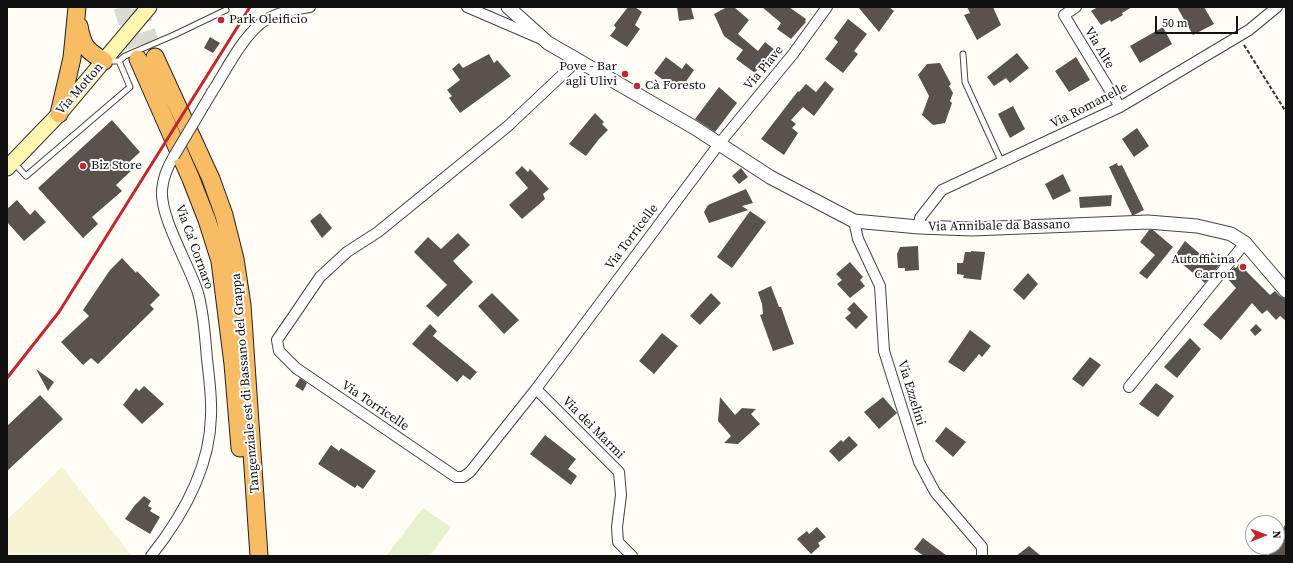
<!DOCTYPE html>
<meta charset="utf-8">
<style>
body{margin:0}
#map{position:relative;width:1293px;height:563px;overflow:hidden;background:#fffdf5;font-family:"Source Serif 4",serif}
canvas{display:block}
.frame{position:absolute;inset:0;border:8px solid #111;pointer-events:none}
.north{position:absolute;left:1245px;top:515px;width:40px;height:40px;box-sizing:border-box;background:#fff;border:1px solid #a0a0a0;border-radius:50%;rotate:89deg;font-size:11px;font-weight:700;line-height:16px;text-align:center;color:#111}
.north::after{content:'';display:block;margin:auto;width:14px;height:18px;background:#c4262e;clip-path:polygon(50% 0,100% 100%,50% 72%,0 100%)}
.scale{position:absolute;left:1155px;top:16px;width:83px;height:18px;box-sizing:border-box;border:2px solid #111;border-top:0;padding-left:5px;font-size:12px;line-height:14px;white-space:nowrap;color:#111;-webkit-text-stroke:3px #fff;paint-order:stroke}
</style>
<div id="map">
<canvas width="1293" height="563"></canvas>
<div class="frame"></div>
<div class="north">N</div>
<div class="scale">50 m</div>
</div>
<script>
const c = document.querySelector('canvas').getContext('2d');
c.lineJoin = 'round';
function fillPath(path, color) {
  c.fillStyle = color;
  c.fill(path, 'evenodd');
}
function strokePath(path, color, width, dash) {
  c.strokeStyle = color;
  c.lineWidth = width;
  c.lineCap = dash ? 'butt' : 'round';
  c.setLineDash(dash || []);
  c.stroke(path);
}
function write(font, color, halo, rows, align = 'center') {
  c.font = font + ' "Source Serif 4",serif';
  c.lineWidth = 4;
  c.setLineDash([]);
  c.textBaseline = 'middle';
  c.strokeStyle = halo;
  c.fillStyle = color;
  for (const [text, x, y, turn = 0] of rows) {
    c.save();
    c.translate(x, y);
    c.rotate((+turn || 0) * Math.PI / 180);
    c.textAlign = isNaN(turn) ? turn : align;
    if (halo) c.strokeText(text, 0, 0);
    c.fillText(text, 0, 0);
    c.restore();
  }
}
fillPath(new Path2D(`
 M62,467L132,556H7V520Z`), '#f6f3d4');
fillPath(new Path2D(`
 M423,508L451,527L430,556H386Z`), '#e6f2cf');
fillPath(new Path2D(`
 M628,7H635L642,12L635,25L640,29L627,47L610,36L616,28L614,25Z
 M677,7H691L694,19L679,21Z
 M727,7H734L749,20L738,34L758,51L765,42L780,54L766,72L759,67L755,73L736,59L743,50L724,36L714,14Z
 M762,7H789L806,19L805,21L806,22L791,39L777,29L781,23Z
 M858,7H889L894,11L879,32Z
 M967,7H993L1001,25L977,40L964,15L970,13Z
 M1098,7H1132L1122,13L1123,15L1111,22L1110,20L1101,25L1091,11Z
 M1177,7H1204L1214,24L1193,35Z
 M848,19L867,34L854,51L858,54L843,73L825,59L838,42L834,38Z
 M1163,27L1172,44L1140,63L1130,46Z
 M210,37L220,43L213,53L204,48Z
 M1017,53L1029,68L1010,83L1006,78L994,86L987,77Z
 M489,54L494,63L497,60L511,76L460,113L449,98L452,96L447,90L460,80L452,69L459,63L463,68Z
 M666,57L682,69L686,63L694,70L680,90L674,91L665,86L667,83L654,73Z
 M1076,57L1090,80L1069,92L1055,71Z
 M940,63L951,84L949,86L953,93L950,101L952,103L945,123L933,125L922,115L929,96L918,75L927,64Z
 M825,81L834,89L814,116L803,107L791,120L796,124L792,128L798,133L784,155L761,139L798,91L799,92L806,84L816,92Z
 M719,87L737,103L715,132L695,119Z
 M1013,106L1025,129L1010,138L998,114Z
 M595,113L604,122L602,124L608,130L599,139L586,156L569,144Z
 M112,120L140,152L126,165L131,171L116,185L122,191L92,217L98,224L83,238L38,188Z
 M1137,128L1149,146L1134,157L1122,139Z
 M1117,163L1118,166L1122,165L1144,210L1134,215H1132L1110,169L1109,167Z
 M522,166L528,172L530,169L549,189L543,194L545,199L522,219L509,205L528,188L515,173Z
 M741,168L748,177L739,184L732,176Z
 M1063,174L1071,191L1053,200L1045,184Z
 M746,189L753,203L742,206L748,210L709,223L704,212L708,205Z
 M1112,195L1111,206L1080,208L1079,197Z
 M17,200L30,215L35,210L46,222L24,241L7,222V209Z
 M750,211L766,222L732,268L717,257Z
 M320,213L332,228L322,238L310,221Z
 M1149,230H1153L1173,247L1147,279L1139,273L1155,255L1140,242Z
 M458,233L470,245L453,261L473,282L438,317L426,306L447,285L414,252L428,237L441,249Z
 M1185,241L1207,260L1212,252L1217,257L1219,254L1224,259L1205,283L1174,257Z
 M918,246L919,270L905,271V268H898L897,254L900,247Z
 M971,251L985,252L981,280L963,278L964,275L957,274V263H963L965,252H971Z
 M122,258L136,273L137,271L160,295L150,305L154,309L98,364L91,358L83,365L61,342L89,316L83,310L110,270Z
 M850,262L863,277L860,280L865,286L850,298L837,284L842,280L836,274Z
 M1239,264L1270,295L1275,291L1280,296L1286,299V321L1280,316L1276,320L1267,310L1262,314L1252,303L1221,340L1203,325L1236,288L1226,277L1234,267L1236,268Z
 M1028,273L1038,284L1024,300L1013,290Z
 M771,286L779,307H781L794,344L773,351L760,315L763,314L762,304L758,292Z
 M492,293L519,320L504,334L478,306Z
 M711,293L721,303L700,325L690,316Z
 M854,302L868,317L856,329L845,318L851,313L847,309Z
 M430,324L437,331L433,336L477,372L470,380L463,375L457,382L412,344Z
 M1256,324L1262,330L1255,336L1250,330Z
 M970,330L991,346L982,357L979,354L964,372L948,362Z
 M662,333L678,346L654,374L639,361Z
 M1190,338L1201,349L1177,378L1164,367Z
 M1090,357L1101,365L1083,387L1072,379Z
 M36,369L54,382L48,391Z
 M300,378L307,383L303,391L295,386Z
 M1156,383L1174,396L1158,417L1139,404Z
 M144,386L164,404L142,424L123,405L136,388L139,391Z
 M40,395L63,419L7,471V426Z
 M720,397L735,415L742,408L756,409L751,414L760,424L738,444L724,443L731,436L718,421Z
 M883,397L897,413L879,429L864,412Z
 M946,427L966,442L953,457L935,441Z
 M545,435L576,459L568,469L577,476L571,485L530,454Z
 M849,436L858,445L839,462L829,451L841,440L843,442Z
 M331,445L339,451L341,448L376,471L363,489L357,485L355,488L318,464Z
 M144,496L151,501L148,506L152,508L150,511L160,517L150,534L125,519L135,505Z
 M1286,523V556H1268L1273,547H1277V540Z
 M817,527L826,537L818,543L820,546L811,554L797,539L807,531L809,534Z
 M923,538L947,556H924L914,549Z
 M1029,546L1041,556H1016Z`), '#5a524d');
strokePath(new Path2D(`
 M122,7L138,59
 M139,7L155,57`), '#dbdad3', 17, [17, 8]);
const service = new Path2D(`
 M963,54L965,82L1002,163
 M107,61H119L125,56L174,35L226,10
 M14,163L26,176L130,87L119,61`);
const minor = new Path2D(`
 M467,7L539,38
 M1076,7L1064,15L1120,107
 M577,61L508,126L378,232L347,252L320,277L277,340L279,351L296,368L456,477H463L470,472L536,389L719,144L793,54L827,7
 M212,92C227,69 240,41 260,24C273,13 294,9 310,7
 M854,221L858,239L880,286L884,351L919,462L935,492L982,547V556
 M919,227L920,218L942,190L1120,107L1249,30L1277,7
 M1129,387L1245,243
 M536,389L619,472L621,495L617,527L618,542L632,556
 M151,556C182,517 210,467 211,416C212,397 209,377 207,359C205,337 204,314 198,293C189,264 160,218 162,190C163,177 168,166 174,156`);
const tertiary = new Path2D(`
 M508,7L548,43L695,128L770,177L854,221L919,227L972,229L1148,222L1197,226L1231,234L1245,243L1286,291`);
const secondary = new Path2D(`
 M7,168L59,114L149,7`);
const trunk = new Path2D(`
 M79,26C83,47 86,50 104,61
 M155,57L211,179L224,215L235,259L242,305L259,556
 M138,59L191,179L207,220L220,261L233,364L240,448
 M59,114L72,58L77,7`);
strokePath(service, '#444', 7);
strokePath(minor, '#444', 12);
strokePath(tertiary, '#444', 15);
strokePath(secondary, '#333', 17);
strokePath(trunk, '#222', 19);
strokePath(new Path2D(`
 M1244,45L1286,112`), '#333', 2, [4, 2]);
strokePath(service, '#fff', 5);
strokePath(minor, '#fff', 10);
strokePath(tertiary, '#fff', 13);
strokePath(secondary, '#fff6b0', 15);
strokePath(trunk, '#f7bc64', 17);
strokePath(new Path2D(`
 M7,378L59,312L250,7`), '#c4262e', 3);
const minorBridge = new Path2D(`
 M174,156L212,92`);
strokePath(minorBridge, '#444', 12, []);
strokePath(minorBridge, '#fff', 10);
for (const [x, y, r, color] of [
 [221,20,4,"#c4262e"],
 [625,74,4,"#c4262e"],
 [637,86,4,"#c4262e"],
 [83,166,4,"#c4262e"],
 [1243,267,4,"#c4262e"]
]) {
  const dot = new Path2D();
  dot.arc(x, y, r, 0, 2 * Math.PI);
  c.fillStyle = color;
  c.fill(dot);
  strokePath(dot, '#fff', 1.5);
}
write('13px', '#111', '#fff', [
 ["Park Oleificio",229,20],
 ["Pove - Bar",617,67,"right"],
 ["agli Ulivi",617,82,"right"],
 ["Cà Foresto",645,86],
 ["Biz Store",91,166],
 ["Autofficina",1235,260,"right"],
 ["Carron",1235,275,"right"]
], 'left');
write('13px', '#111', '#fff', [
 ["Via Alte",1099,48,59],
 ["Via Piave",764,68,-50],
 ["Via Motton",80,89,-49],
 ["Via Romanelle",1089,106,-27],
 ["Via Annibale da Bassano",999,226,-1],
 ["Via Torricelle",632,237,-53],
 ["Via Ca' Cornaro",194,247,70],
 ["Tangenziale est di Bassano del Grappa",246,383,-95],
 ["Via Ezzelini",911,393,73],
 ["Via Torricelle",375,406,34],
 ["Via dei Marmi",593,428,45]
]);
</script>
